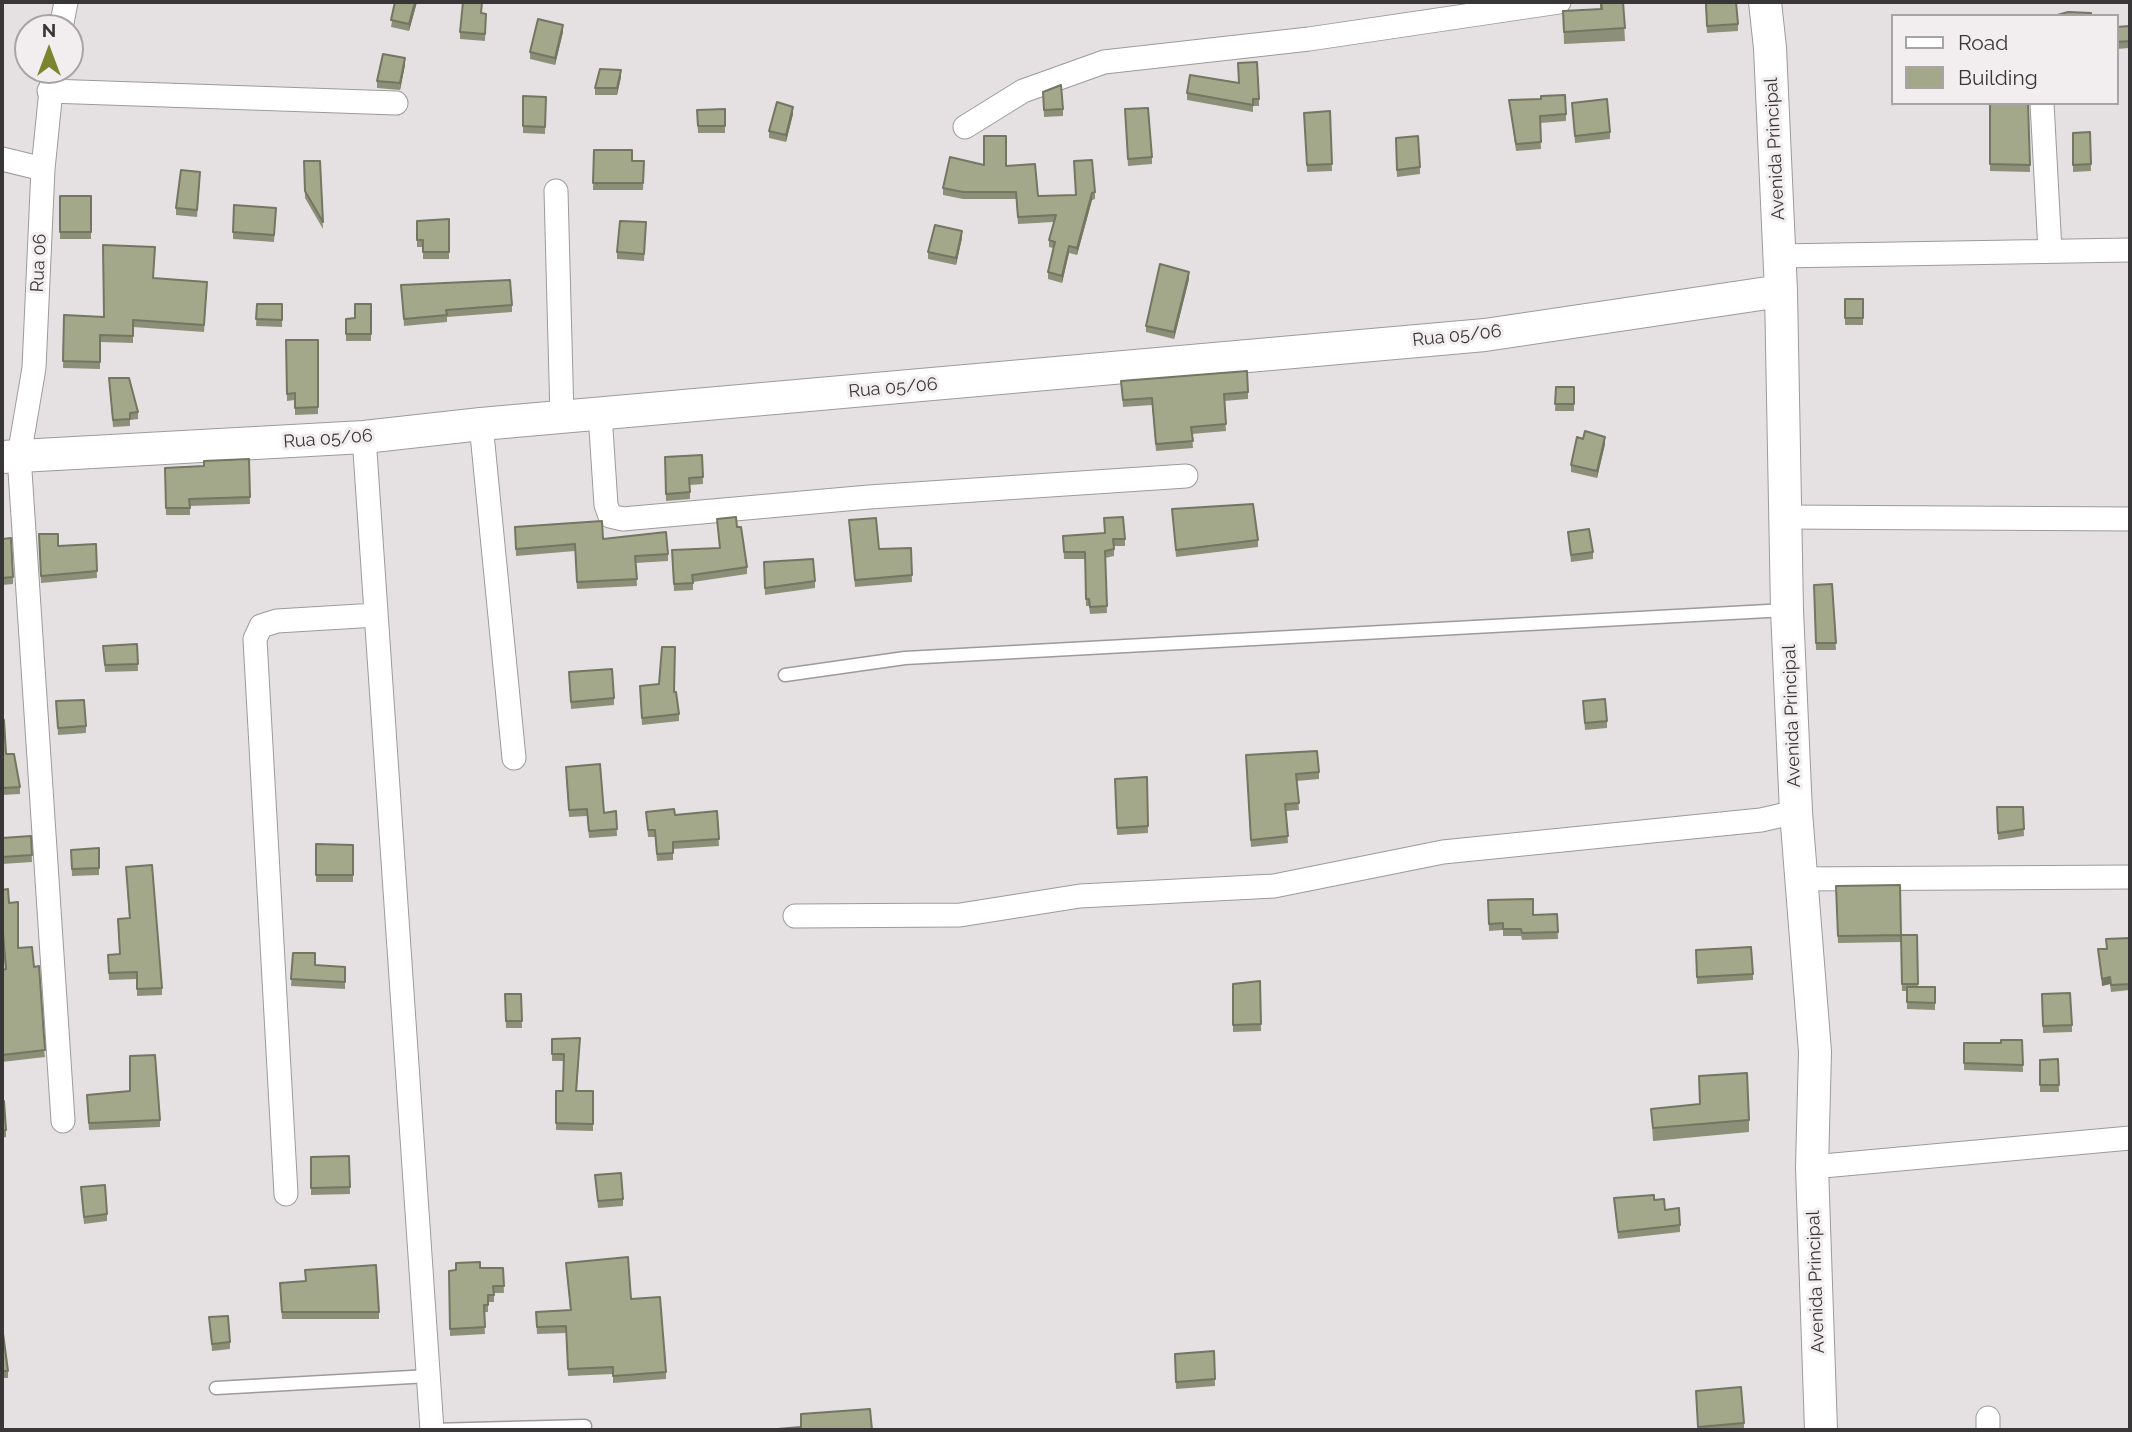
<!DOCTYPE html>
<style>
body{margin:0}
#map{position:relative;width:2132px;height:1432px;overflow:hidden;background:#e5e1e3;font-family:Raleway,sans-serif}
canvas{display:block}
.frame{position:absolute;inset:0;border:4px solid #383637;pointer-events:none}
.legend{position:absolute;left:1891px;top:14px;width:228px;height:91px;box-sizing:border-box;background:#f2eef0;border:2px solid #a8a4a6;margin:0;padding:9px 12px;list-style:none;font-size:21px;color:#383637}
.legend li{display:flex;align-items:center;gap:14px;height:35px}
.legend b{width:35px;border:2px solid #a8a4a6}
.north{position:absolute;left:14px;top:14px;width:70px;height:70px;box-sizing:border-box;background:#f2eef0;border:2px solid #a8a4a6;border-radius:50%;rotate:0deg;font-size:19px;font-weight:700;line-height:28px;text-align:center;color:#383637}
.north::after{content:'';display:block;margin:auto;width:24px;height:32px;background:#7d842f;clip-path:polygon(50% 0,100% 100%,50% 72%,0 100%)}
</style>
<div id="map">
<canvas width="2132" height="1432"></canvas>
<div class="frame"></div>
<ul class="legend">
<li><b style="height:9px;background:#fff"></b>Road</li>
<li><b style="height:19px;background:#a4a88b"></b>Building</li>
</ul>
<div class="north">N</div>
</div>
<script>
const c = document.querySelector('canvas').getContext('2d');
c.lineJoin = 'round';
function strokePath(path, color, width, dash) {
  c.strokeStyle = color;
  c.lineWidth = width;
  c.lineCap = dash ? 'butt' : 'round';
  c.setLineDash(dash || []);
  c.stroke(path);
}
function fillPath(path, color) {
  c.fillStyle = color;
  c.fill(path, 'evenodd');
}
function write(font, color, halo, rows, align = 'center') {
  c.font = font + ' Raleway,sans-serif';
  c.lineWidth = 6;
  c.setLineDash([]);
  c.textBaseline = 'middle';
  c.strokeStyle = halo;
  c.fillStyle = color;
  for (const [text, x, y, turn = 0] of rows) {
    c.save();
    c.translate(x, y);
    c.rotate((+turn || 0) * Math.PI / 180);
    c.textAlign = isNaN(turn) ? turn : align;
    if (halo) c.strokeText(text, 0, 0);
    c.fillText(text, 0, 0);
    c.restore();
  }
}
const lane = new Path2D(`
 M785,675L905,658L1786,610
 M216,1388L429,1376
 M432,1430L585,1426`);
const street = new Path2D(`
 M61,28L66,2
 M53,70L43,169L34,368L19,456L63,1121
 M49,91L396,103
 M2042,103L2050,251
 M965,127L1023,91L1104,62L1309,39L1559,2
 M2,159L43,169
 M556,191L562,417
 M1779,256L2130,250
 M600,414L606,505L610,516L623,519L869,497L1186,476
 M481,424L514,758
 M364,437L432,1430
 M1785,517L2130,519
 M1798,879L2130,877
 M795,916L960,915L1080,896L1274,886L1443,852L1761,820L1796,812
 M1812,1167L2130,1138
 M286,1194L255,639L261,626L277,621L376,615
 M1988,1418V1430`);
const secondary = new Path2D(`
 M1765,2L1770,48L1781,291L1787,610L1796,812L1815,1052L1812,1167L1821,1430
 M2,457L364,437L481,424L1485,335L1781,291`);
strokePath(lane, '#9d999c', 15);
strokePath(street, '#9d999c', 25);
strokePath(secondary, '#9d999c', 34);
strokePath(lane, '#fff', 12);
strokePath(street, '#fff', 23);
strokePath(secondary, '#fff', 32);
fillPath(new Path2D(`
 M395,2H417L409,31L391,27Z
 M1600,2H1623L1625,41L1564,44L1563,11L1600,9Z
 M1705,2L1738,24V31L1707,33Z
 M486,14L485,41L460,39V32Z
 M2130,26V48L2116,49V27Z
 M563,32L555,65L530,59V52Z
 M405,65L400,90L377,88V81Z
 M621,77L617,95H595V88Z
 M1043,92L1063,109V116L1044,117Z
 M1187,93L1259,99V106H1253V112L1187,100Z
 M523,96L546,97L545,134L523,133Z
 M1509,100L1566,114V121L1540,123L1541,149L1516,151Z
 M1572,103L1610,132V139L1575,143Z
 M1989,103H2028L2030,172L1990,171V112Z
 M725,109V133H698L697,110Z
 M1330,111L1332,171L1307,172L1304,113Z
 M793,114L786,142L769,138V131Z
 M1125,116L1152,157V164L1128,166Z
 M2090,132L2091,171L2073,172V133Z
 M1396,138L1420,167V174L1397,177Z
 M594,150L632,161H644L643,190H593Z
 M304,161H320L323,229L305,198Z
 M984,165L1006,166L1038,196L1076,195L1095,192V199L1092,200L1077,255L1069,253L1062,283L1048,279V272L1053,248L1049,247V240L1054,222L1018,224L1016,199H963L943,195V188Z
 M200,179L197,217L176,215V208Z
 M60,196H91V239H60Z
 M276,208L274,242L233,239V232Z
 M449,219V259H423V247H417V221Z
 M646,229L644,261L617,259V252Z
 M962,238L956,265L928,259V252Z
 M153,278L207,282L204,332L133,327V343L100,342V369L63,368L64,315L104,317Z
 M1189,279L1174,339L1146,332V326Z
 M401,285L512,305V312L447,317V322L404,326Z
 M1845,299H1863V325H1845Z
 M257,304H282V327L256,326Z
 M371,304V341H346V319L355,318Z
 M286,340H318V414L295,415V400L287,401Z
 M109,378L138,412V419L130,420V426L113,427Z
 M1121,381L1248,392V399L1224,401L1226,431L1192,434L1193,448L1156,451L1152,405L1123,407Z
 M1556,387H1574V411H1555Z
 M1605,444L1597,478L1571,472V465Z
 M702,455L703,484L690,485V499L666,501L665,457Z
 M249,459L250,504L190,506V515H166L165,468L204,466Z
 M1172,509L1258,540V547L1176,557Z
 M1104,518L1125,539V546H1114V556L1105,558L1107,613L1090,614L1089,606H1086L1085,559H1064L1063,536L1104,533Z
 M717,519L737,527L747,567V574L693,582V590L674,591L672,550L720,548Z
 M849,520L879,549L911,548L912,582L855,587Z
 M515,527L603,539L668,554V561L636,563L637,586L577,589L575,551L516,556Z
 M1568,532L1593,552V559L1571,562Z
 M2,539L13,577V584L2,585Z
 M39,541L58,546L96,544L97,578L41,583Z
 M764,569L815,581V588L765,595Z
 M1832,584L1836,650H1816L1814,585Z
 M137,644L138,671L105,672L103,646Z
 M569,679L614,698V705L571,709Z
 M640,692H674L679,714V721L642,725Z
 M56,701L86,726V733L58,735Z
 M1583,701L1607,721V728L1585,730Z
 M2,720L6,754L20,787V794L2,795Z
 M1246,762L1319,772V779L1297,781L1299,810L1286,811L1288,843L1251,847Z
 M566,774L604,813L616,811L617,836L589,838L587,816L569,817Z
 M1147,777L1148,833L1117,835L1115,779Z
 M1997,807H2023L2024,836L1998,840Z
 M717,811L719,846L673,849V860L657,861L655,837H648L646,812L675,815Z
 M31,836L32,862L2,864V838Z
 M316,844L353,845V882H316Z
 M99,848V875L72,876L71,850Z
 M126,867L162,988V995L137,996V979L109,980L108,955L120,954L129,918Z
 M1836,886L1901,935H1917L1918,987H1935V1010L1907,1009V991H1902L1901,942L1838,943Z
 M2,890L9,903L18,948L34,967L45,1057L2,1062V970L5,969L2,928Z
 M1488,900L1533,915L1557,914L1558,939L1522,940L1521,936H1503V930L1489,931Z
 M2130,938V990L2111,992L2110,984L2102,986L2098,949H2106V939Z
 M1696,950L1753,974V980L1697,984Z
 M293,953L315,965L345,967V989L291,986Z
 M1260,981L1261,1031L1233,1032V984Z
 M505,994H521L522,1028H506Z
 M2042,994L2072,1025V1032L2043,1033Z
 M580,1038L577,1091H593V1131L556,1130V1091H563L564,1061H552V1039Z
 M2022,1040L2023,1072L1964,1070V1043H2001Z
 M2058,1059L2059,1092H2040V1060Z
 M1699,1076L1749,1120V1132L1653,1141L1651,1109L1700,1104Z
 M2,1101L6,1130V1137L2,1138Z
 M87,1102L160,1120V1127L89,1130Z
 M349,1156L350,1194L311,1195V1157Z
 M595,1175L623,1199V1206L598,1208Z
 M81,1194L107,1214V1221L84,1224Z
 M1614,1198L1665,1210L1680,1225V1232L1618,1239Z
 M566,1263L631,1299L666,1372V1379L613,1383V1374L568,1376L566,1333L537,1334L536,1312L570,1310Z
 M480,1268H503L504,1293H494V1302H488V1312H484L485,1334L450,1336L449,1271Z
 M280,1290L379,1312V1319H282Z
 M209,1317L230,1342V1349L212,1351Z
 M2,1326L8,1371V1378H2Z
 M1214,1351L1215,1386L1176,1389L1175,1354Z
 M1696,1398L1744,1423V1430H1698Z`), '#8d9078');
fillPath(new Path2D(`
 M415,2H417L409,31V24Z
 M563,25V32L555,65V58Z
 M405,58V65L400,90V83Z
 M621,70V77L617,95V88Z
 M793,107V114L786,142V135Z
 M1092,193V200L1077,255V248Z
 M962,231V238L956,265V258Z
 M1069,246V253L1062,283V276Z
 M1189,272V279L1174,339V332Z
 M1605,437V444L1597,478V471Z
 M2110,977V984L2102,986V979Z`), '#737661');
const building = new Path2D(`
 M395,2H415L409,24L391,20Z
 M463,2H482L481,13L486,14L485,34L460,32Z
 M1601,2H1623L1625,28L1564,32L1563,11L1602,9Z
 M1706,2H1736L1738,24L1707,26Z
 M2068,12L2091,13V16H2054Z
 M538,19L563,25L555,58L530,52Z
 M2130,26V41L2116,42V27Z
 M383,54L405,58L400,83L377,81Z
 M1257,62L1259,99H1253V105L1187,93L1190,75L1239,83L1238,63Z
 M600,69L621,70L617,88H595Z
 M1061,85L1063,109L1044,110L1043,92Z
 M1565,95L1566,114L1540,116L1541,142L1516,144L1509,100L1541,99V96Z
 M523,96L546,97L545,127L523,126Z
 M1607,99L1610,132L1575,136L1572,103Z
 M777,102L793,107L786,135L769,131Z
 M1990,103H2028L2030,165L1990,164Z
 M1148,108L1152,157L1128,159L1125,109Z
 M725,109V126H698L697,110Z
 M1330,111L1332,164L1307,165L1304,113Z
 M2090,132L2091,164L2073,165V133Z
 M984,136H1006V166L1035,164L1038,196L1076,195L1074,161L1092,160L1095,192L1092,193L1077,248L1069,246L1062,276L1048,272L1055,242L1049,240L1056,215L1018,217L1016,192H963L943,188L950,157L984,165Z
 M1418,136L1420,167L1397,170L1396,138Z
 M594,150H632V161H644L643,183H593Z
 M304,161H320L323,222L305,191Z
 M181,170L200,172L197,210L176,208Z
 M60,196H91V232H60Z
 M234,205L276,208L274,235L233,232Z
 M449,219V252H423V240H417V221Z
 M620,221L646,222L644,254L617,252Z
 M935,225L962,231L956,258L928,252Z
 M103,245L155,247L153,278L207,282L204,325L133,320V336L100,335V362L63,361L64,315L104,317Z
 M1160,264L1189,272L1174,332L1146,326Z
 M510,280L512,305L446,310L447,315L404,319L401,285Z
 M1845,299H1863V318H1845Z
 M257,304H282V320L256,319Z
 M355,304H371V334H346V319L355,318Z
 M286,340H318V407L295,408V393L287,394Z
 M1247,371L1248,392L1224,394L1226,424L1191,427L1193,441L1156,444L1152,398L1123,400L1121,381Z
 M109,378H129L138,412L130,413V419L113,420Z
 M1556,387H1574V404H1555Z
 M1585,431L1605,437L1597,471L1571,465L1577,437L1583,439Z
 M702,455L703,477L689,478L690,492L666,494L665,457Z
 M249,459L250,497L189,499L190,508H166L165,468L204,466V461Z
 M1253,504L1258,540L1176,550L1172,509Z
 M736,517L737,527H741L747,567L692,575L693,583L674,584L672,550L720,548L717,519Z
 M1123,517L1125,539H1113L1114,549L1105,551L1107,606L1090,607L1089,599H1086L1085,552H1064L1063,536L1105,533L1104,518Z
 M876,518L879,549L911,548L912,575L855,580L849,520Z
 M602,521L603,539L666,532L668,554L635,556L637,579L577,582L575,544L516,549L515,527Z
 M1589,529L1593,552L1571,555L1568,532Z
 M39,534H58V546L96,544L97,571L41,576Z
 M11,538L13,577L2,578V539Z
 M813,559L815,581L765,588L764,562Z
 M1832,584L1836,643H1816L1814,585Z
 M137,644L138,664L105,665L103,646Z
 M662,647H675L674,692H676L679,714L642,718L640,686L659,684Z
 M612,669L614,698L571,702L569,672Z
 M1605,699L1607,721L1585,723L1583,701Z
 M84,700L86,726L58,728L56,701Z
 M2,720H4L6,754H14L20,787L2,788Z
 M1317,751L1319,772L1296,774L1299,803L1285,804L1288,836L1251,840L1246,755Z
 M600,764L604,813L616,811L617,829L589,831L587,809L569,810L566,767Z
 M1147,777L1148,826L1117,828L1115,779Z
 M1997,807H2023L2024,829L1998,833Z
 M674,809L675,815L717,811L719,839L673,842V853L657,854L655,830H648L646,812Z
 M31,836L32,855L2,857V838Z
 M316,844L353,845V875H316Z
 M99,848V868L72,869L71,850Z
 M152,865L162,988L137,989V972L109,973L108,955L120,954L118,919L130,918L126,867Z
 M1900,885L1901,935L1838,936L1836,886Z
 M8,889L9,903L18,902V948L32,947L34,967L39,966L45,1050L2,1055V970L6,969L2,921V890Z
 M1533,899V915L1557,914L1558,932L1522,933L1521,929H1503V923L1489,924L1488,900Z
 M1901,935H1917L1918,984H1902Z
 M2130,938V984L2111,985L2110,977L2102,979L2098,949H2107L2106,939Z
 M1751,947L1753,974L1697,977L1696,950Z
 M293,953H315V965L345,967V982L291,979Z
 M1260,981L1261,1024L1233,1025V984Z
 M1907,987H1935V1003L1907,1002Z
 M2070,993L2072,1025L2043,1026L2042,994Z
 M505,994H521L522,1021H506Z
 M580,1038L576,1091H593V1124L556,1123V1091H563L564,1054H552V1039Z
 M2001,1040H2022L2023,1065L1964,1063V1043H2001Z
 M155,1055L160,1120L89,1123L87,1095L130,1091V1056Z
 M2058,1059L2059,1085H2040V1060Z
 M1747,1073L1749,1120L1653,1128L1651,1109L1700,1104L1699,1076Z
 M2,1101H4L6,1130L2,1131Z
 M349,1156L350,1187L311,1188V1157Z
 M621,1173L623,1199L598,1201L595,1175Z
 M105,1185L107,1214L84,1217L81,1187Z
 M1654,1195V1200L1664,1199L1665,1210L1679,1208L1680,1225L1618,1232L1614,1198Z
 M628,1257L631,1299L660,1297L666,1372L613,1376V1367L568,1369L566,1326L537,1327L536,1312L571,1310L566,1263Z
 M480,1262V1268H503L504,1286H493L494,1295H488V1305H484L485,1327L450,1329L449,1271L456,1270V1263Z
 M376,1265L379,1312H282L280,1283L306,1281L305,1270Z
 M228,1316L230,1342L212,1344L209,1317Z
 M2,1326L8,1371H2Z
 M1214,1351L1215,1379L1176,1382L1175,1354Z
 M1741,1387L1744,1423L1698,1427L1696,1391Z
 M870,1409L872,1430H766L801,1427V1414Z`);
fillPath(building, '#a4a88b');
strokePath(building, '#737661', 2);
write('18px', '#383637', '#f2eef0', [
 ["Avenida Principal",1775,149,-93],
 ["Rua 06",39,263,-87],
 ["Rua 05/06",1457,336,-6],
 ["Rua 05/06",893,388,-5],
 ["Rua 05/06",328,439,-4],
 ["Avenida Principal",1792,716,-92],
 ["Avenida Principal",1816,1282,-92]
]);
</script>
